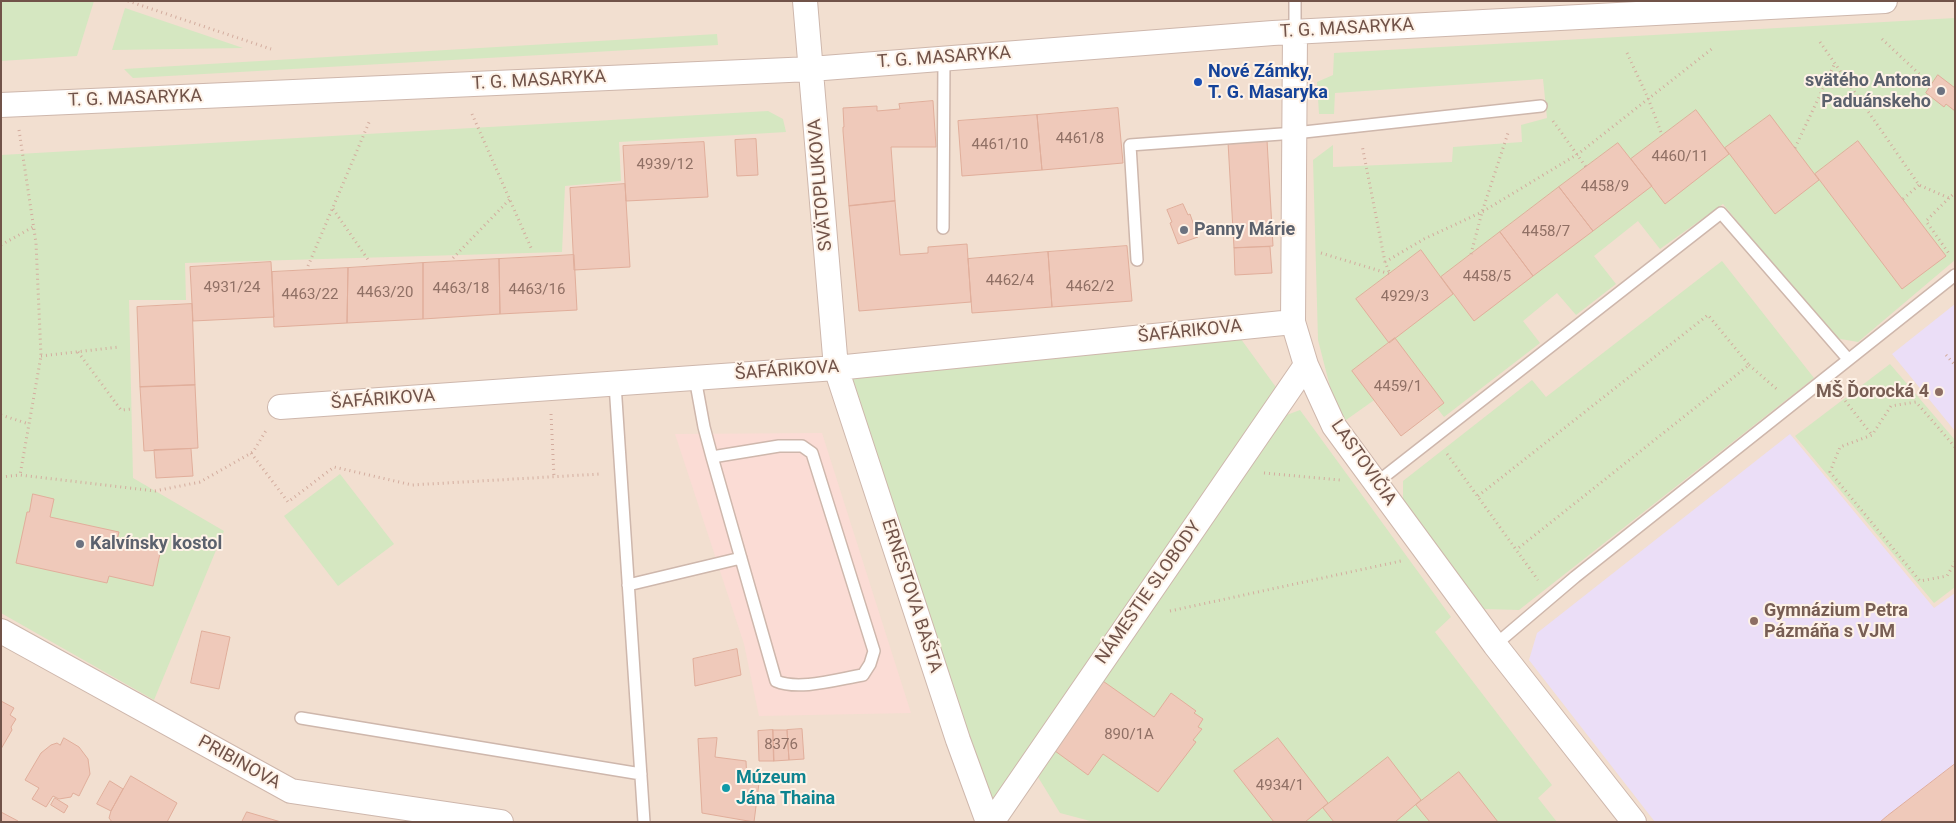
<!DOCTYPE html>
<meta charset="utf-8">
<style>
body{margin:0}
#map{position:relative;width:1956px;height:823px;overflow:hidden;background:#fbeee1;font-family:Roboto,sans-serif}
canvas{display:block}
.frame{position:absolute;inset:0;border:2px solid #715349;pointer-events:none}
</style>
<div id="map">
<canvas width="1956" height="823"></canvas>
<div class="frame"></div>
</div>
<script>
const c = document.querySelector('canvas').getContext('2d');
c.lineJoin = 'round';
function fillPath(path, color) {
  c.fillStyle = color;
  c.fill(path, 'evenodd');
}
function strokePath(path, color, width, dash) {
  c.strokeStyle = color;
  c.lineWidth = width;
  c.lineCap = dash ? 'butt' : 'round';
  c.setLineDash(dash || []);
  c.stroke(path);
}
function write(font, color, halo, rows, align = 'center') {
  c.font = font + ' Roboto,sans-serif';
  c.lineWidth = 4;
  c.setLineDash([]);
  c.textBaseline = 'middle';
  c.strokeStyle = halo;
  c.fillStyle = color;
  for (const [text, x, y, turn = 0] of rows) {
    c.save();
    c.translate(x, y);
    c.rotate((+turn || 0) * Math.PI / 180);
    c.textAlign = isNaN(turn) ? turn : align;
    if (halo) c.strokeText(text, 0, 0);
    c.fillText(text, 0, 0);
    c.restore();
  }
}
fillPath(new Path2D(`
 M1,1H1955V822H1Z`), '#f2dfd0');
fillPath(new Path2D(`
 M822,433L911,713L759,716L744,644L675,434Z`), '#fbdcd5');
fillPath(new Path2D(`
 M1955,304V431L1892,354Z
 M1790,434L1934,608L1955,593V822H1655L1529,660L1537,633Z`), '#ebdef7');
fillPath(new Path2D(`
 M1,1H94L77,56L1,61Z
 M125,8L243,48L112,50Z
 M1955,18V260L1858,342L1835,338L1723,204L1660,249L1638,221L1594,256L1616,284L1576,315L1557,293L1523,321L1540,343L1444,417L1411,374L1346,420L1336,410L1318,340L1313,160L1333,145V167L1452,162L1453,147L1522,142L1521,125L1547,118L1543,79L1335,93L1334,114H1319L1317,82L1333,75L1334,53Z
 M717,34L718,45L133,78L124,69Z
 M768,111L783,119L786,132L619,142L621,181L565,186L562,252L185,263L186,300H129L133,478L224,531L154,700L1,613V155Z
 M1722,261L1814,378L1519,610L1483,609L1403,507V481L1532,380L1546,397Z
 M1238,335L1278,390L992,822L836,368Z
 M1890,364L1955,440V587L1934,603L1795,436Z
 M1300,410L1451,617L1435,632L1552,785L1538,798L1557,822H1094L1060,813L1038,777L1284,416Z
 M340,474L394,544L338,586L284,516Z`), '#d5e7c1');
const building = new Path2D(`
 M1938,75L1955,88V111L1946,104L1944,107L1926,93Z
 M933,101L936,147H891L895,201L849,206L843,131V127H844L843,108L877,106V111L900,109L899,104Z
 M1118,108L1123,163L1042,170L1037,115Z
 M1696,110L1729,154L1665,204L1631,159Z
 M1037,115L1042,170L962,176L958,121Z
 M1770,115L1819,180L1775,214L1725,148Z
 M756,139L758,175L737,176L735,140Z
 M1267,140L1273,246L1234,248L1228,142Z
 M1858,141L1946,256L1902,289L1815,174Z
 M704,142L708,197L626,201L623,146Z
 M1618,143L1652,186L1593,231L1559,187Z
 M625,184L630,267L574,270L570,188Z
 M1559,187L1593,231L1533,276L1500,232Z
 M895,201L900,255L928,253V247L967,244L971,302L859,311L849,206Z
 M1183,204L1188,215L1190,214L1198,237L1178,244L1170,223L1172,222L1167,210Z
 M1500,232L1533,276L1474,321L1441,277Z
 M1127,246L1132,301L1052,307L1048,252Z
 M1270,247L1272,273L1235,275L1234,248Z
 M1421,250L1453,294L1389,343L1356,299Z
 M1048,252L1052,307L972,313L968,259Z
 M574,255L577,310L500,314L499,259Z
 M499,259L500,314L423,319V263Z
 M271,262L274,317L193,321L190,267Z
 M423,263V319L347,323L348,268Z
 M348,268L347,323L274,327L272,272Z
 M192,304L195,385L140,387L137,307Z
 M1395,338L1444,403L1401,436L1352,371Z
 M195,385L198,448L144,451L140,387Z
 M191,449L193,476L156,478L154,450Z
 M33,494L54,499L50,517L119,532L117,540L161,549L153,586L109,576L107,583L16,563L27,512H29Z
 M202,631L230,637L219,689L191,683Z
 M737,649L741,675L695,686L693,659Z
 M1100,679L1154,717L1171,693L1196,711L1194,713L1203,719L1198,727L1202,729L1193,740L1196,742L1158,792L1103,754L1088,775L1051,748Z
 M1,701L14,708L10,715L16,719L11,727L12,730L1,749Z
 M802,729L804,759L789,760L787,730Z
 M773,730H787L789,760L774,761Z
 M773,730L774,761H759L758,731Z
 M64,738L79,747L88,759L90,774L79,796L73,793L71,797L59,799L53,796L46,807L32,799L39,788L25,780L41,753L51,745L57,743L60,745Z
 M717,738L715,757L746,761L747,782L759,783L754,822L702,813L698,739Z
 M1278,738L1328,803L1305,822H1274L1234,771Z
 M1388,757L1421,800L1395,822H1334L1323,808Z
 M1955,764V822H1880L1887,816Z
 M1459,772L1498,822H1430L1416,805Z
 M131,776L177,803L167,822H112L109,818L111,811Z
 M110,781L123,789L111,811L97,804Z
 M55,798L68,806L64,813L51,805Z
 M1,812L18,821L17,822H1Z
 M247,812L281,822H242Z`);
fillPath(building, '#efc9ba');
strokePath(building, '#e1ae9b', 1);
const lane = new Path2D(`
 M1295,1V32
 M943,228L944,58
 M1137,260L1130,145L1295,133L1541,106
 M695,378L704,427L712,457L776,681C799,691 838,679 863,675L870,664L874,651L812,453L802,446H779L712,457
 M615,384L644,822
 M1376,483L1721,213L1848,359
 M628,585L741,558
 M1495,645L1575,577L1955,275
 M301,718L641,774`);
const street = new Path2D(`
 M805,1L836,368L958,740L988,822
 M1295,32L1293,322L1306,365L1334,426L1495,645L1634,822
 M1,105L811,69L1273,33L1885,1
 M280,407L836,368L1293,322
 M1,631L291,791L501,822
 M992,822L1306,365`);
strokePath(lane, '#ceb7ac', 14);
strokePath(street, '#ceb7ac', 26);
strokePath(new Path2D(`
 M128,1L271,49
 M1882,39L1931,85
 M1820,42L1919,185L1949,198L1955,193
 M1627,53L1648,98L1662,135
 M472,114L532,250
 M1553,121L1586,167
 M19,130L36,243L41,356L20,475
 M1795,148L1834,65
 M1949,198L1926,221L1950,255
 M1903,199L1919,185
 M333,209L369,261
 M1,245L33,227
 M1321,253L1390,274L1385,262L1362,145
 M1471,254L1482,212L1509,130
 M453,258L510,199
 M1385,262L1424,239L1482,212L1578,154L1713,48
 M308,266L370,120
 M78,352L121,410L133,409
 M1946,355L1955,365
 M41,356L119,347
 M1749,365L1779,391
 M1839,393L1872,435
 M551,414L554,477
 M1,415L29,424
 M1955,447L1916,402L1891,406L1872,435L1840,447L1830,472L1920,581L1947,576L1955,562
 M251,453L288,502L334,467L412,485L600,474
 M1447,454L1538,580
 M1264,473L1340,480
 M1,477L20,475L155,491L200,482L253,452L267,429
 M1478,496L1708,315L1749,365L1516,550
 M1170,611L1401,561`), '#d3ac9e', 3, [1, 4]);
strokePath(lane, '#fff', 11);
strokePath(street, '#fff', 24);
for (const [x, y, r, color] of [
 [1198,82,5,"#1a4fb4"],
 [1941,91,5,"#6b7280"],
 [1184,230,5,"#6b7280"],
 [1939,392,5,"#8d6e63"],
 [80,544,5,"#6b7280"],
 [1754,621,5,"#8d6e63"],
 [726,788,5,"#0f9aa8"]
]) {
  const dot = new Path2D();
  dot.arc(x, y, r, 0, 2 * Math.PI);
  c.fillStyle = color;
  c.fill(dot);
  strokePath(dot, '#fef2e7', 2);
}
write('15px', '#907065', null, [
 ["4461/8",1080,139],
 ["4461/10",1000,145],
 ["4460/11",1680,157],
 ["4939/12",665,165],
 ["4458/9",1605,187],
 ["4458/7",1546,232],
 ["4458/5",1487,277],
 ["4462/4",1010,281],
 ["4462/2",1090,287],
 ["4931/24",232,288],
 ["4463/18",461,289],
 ["4463/16",537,290],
 ["4463/20",385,293],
 ["4463/22",310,295],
 ["4929/3",1405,297],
 ["4459/1",1398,387],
 ["890/1A",1129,735],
 ["8376",781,745],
 ["4934/1",1280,786]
]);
write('18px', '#715349', '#fef2e7', [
 ["T. G. MASARYKA",1347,29,-3],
 ["T. G. MASARYKA",944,58,-4],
 ["T. G. MASARYKA",539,81,-3],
 ["T. G. MASARYKA",135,99,-2],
 ["SVÄTOPLUKOVA",821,185,-95],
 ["ŠAFÁRIKOVA",1190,332,-6],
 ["ŠAFÁRIKOVA",787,371,-4],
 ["ŠAFÁRIKOVA",383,400,-4],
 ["LASTOVIČIA",1363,463,55],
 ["NÁMESTIE SLOBODY",1149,593,-55],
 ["ERNESTOVA BAŠTA",911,596,72],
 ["PRIBINOVA",239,763,29]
]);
write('bold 18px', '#164399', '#fef2e7', [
 ["Nové Zámky,",1208,72],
 ["T. G. Masaryka",1208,93]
], 'left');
write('bold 18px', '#5b616d', '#fef2e7', [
 ["svätého Antona",1931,81,"right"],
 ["Paduánskeho",1931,102,"right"],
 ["Panny Márie",1194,230],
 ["Kalvínsky kostol",90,544]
], 'left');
write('bold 18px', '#785e54', '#fef2e7', [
 ["MŠ Ďorocká 4",1929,392],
 ["Gymnázium Petra",1764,611,"left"],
 ["Pázmáňa s VJM",1764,632,"left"]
], 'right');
write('bold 18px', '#0d838f', '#fef2e7', [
 ["Múzeum",736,778],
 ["Jána Thaina",736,799]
], 'left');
</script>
